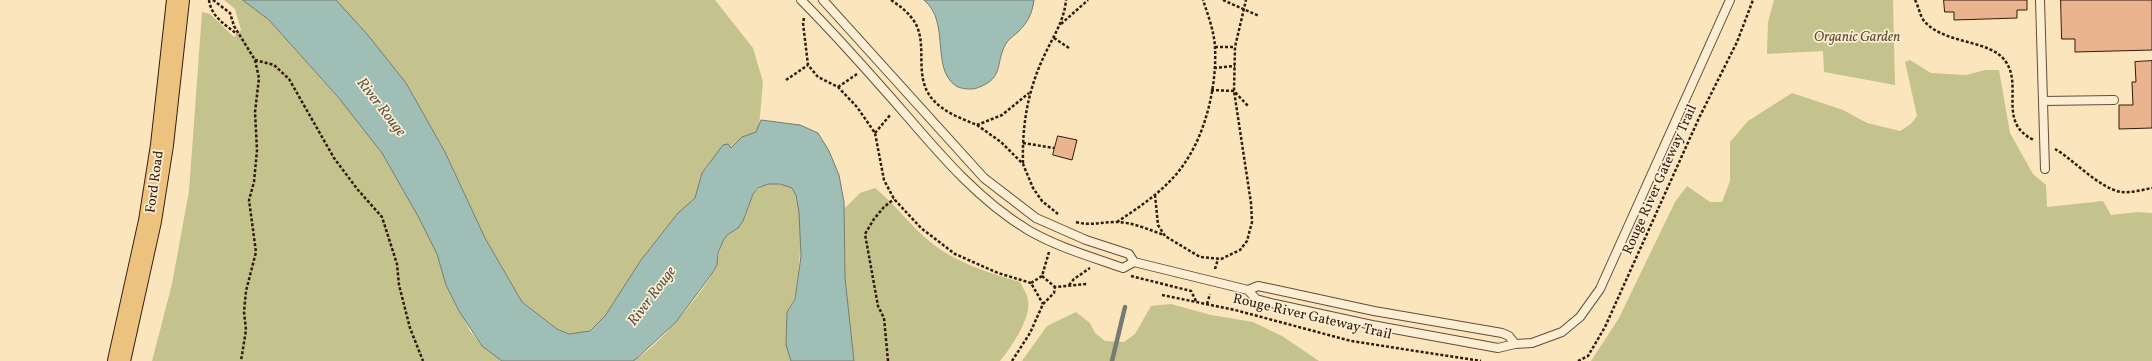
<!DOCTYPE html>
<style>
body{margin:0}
canvas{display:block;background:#fae5bc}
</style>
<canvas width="2152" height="361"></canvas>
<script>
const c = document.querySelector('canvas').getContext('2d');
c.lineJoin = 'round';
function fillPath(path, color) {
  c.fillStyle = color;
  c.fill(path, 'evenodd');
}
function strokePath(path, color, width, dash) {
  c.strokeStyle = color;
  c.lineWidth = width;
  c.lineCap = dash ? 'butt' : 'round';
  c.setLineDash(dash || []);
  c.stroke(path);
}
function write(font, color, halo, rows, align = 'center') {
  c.font = font + ' Vollkorn,serif';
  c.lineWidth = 3.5;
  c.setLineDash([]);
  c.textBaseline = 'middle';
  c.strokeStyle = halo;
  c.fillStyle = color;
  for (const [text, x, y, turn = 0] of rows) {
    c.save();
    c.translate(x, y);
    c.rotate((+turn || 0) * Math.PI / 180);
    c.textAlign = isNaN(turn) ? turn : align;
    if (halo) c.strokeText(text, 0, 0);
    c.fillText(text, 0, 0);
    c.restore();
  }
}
fillPath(new Path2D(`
 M224,0H243L269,20L350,111L382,153L419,218L437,254L446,285L470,331L482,346L502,361H152L172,284L189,191L202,12L210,14L234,37L241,30L235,9Z
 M336,0H715L753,48L763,82L759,127L756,132L742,137L730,148L723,145L702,173L699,191L695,198L678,213L641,260L605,316L588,332L569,334L557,329L522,302L485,238L445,152L406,83Z
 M1774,0H1893L1895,85L1824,72L1823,51L1767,54L1768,22Z
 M1910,60L1931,73L1966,75L1985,70H1999L2010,133L2033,174L2046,185L2047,207L2103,201L2111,215L2138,212L2152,213V361H1591L1619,318L1675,202L1687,186L1710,202H1722L1730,181V142L1748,121L1792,93L1843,110L1867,123L1900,131L1911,124L1917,116L1905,62Z
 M768,184C776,184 786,183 792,188C807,201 799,278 795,296C794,302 788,307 787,313C786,317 788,323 788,328C788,342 787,347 791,361H633C657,348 704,292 716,267C719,260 718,250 723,241C728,232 737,231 742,222C753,205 745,193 768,184Z
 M875,188C895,204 909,224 928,240C953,262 989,273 1020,282C1023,288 1027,294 1028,300C1032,317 1011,348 1000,361H854L845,278L844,209L860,193Z
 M1171,304L1211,315L1253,322L1282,336L1319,361H1022L1047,326L1076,312L1090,323L1095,333L1105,341L1124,342L1135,334L1151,306Z`), '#c4c38d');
const water = new Path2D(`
 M243,0H336L367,34L406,83L445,152L485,238L522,302L557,329L569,334L590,331L605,316L641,260L678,213L695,198L702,173L723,145L728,144L731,148L742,137L756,132L761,120L800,125L818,133L829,151L839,175L844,202L845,278L854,361H791L786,345L787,312L795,299L798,278L801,256L799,212L796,195L792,188L780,184H768L758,188L753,194L743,221L738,228L727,235L723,241L718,253L717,265L711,275L676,322L636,359L633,361H502L482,346L459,311L446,285L437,254L419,218L382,153L338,97L269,20Z
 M924,0H1034C1032,14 1028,22 1018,32C1015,35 1010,38 1007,42C994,62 1006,78 977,88C972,90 961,89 956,86C930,68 951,22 924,0Z`);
fillPath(water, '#9fbeb5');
strokePath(water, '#757c71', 1);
strokePath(new Path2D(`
 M1112,361L1125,307`), '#757c71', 4.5);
const building = new Path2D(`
 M1944,0H2027V10H2017V18L1954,20V12H1945Z
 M2061,0H2152V50L2075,52V39H2062Z
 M2152,61V128L2119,129V105H2133L2132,82H2136L2135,62Z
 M1058,136L1077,140L1072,160L1053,155Z`);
fillPath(building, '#eab48e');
strokePath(building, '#35190c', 1);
const lane = new Path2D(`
 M801,0C838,37 873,77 907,116C943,158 980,201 1028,230C1057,247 1092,257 1123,268L1134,262L1248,290
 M823,0L984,178L1036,218L1086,240L1129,254L1134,262
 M2040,0L2045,169
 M2043,101L2114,100
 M1515,344L1509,336L1502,333L1374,311L1277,290L1258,286L1248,290L1256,299L1275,304L1372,325L1498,348L1515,344L1532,343L1562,332L1580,317L1600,289L1730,0`);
const primary = new Path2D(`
 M119,361L150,221L162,145L178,0`);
strokePath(lane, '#664c38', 10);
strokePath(primary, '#35190c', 24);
strokePath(new Path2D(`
 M209,0C211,16 224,24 237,34
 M213,0L230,13L234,26L255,60L259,78L255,112L257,150L254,182L249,200L256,252L246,291L244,312L246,330L241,361
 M891,0C900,6 908,12 914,21C931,47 908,83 941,107C951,115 965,120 977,125L1002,115L1029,93
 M1223,0L1259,16
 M1915,0C1919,7 1920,17 1925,22C1946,45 1991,39 2006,62C2023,87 1997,123 2034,140
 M804,18L803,23L808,65L818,77L838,87L857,107L875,133L884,180L894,199L921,228L955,254L998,273L1031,283
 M1061,24L1088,0
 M1054,38L1069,48
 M1215,47H1235
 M255,60L274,65L289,79L334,158L358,190L382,217L397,264L399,285L410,328L423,361
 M1214,68L1235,66
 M786,80L808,65
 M838,87L857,74
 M1211,90L1234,91L1249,107
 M977,125L1001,142L1023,164L1033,188L1042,201L1058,214
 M875,133L891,114
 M1023,143L1054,148
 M2055,149C2074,160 2099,188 2121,192C2131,193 2142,190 2152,188
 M1023,163C1022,124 1028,89 1045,54C1054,35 1064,21 1066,0
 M1155,195L1158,225L1165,236L1200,257L1221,259L1240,250L1247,241L1252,222L1251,203L1234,91L1235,47L1246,0
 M1076,222C1090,226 1102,222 1116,222C1132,222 1150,230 1164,235
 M1117,222C1141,206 1168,188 1184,164C1206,133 1217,85 1215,47C1214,31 1208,15 1203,0
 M1049,252L1042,276L1055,287
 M1215,269L1218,259
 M1042,276L1031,283L1043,304
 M1131,276L1191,291L1196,301
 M1069,285L1074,279L1090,268
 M1162,295L1235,310L1351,341L1481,361
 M1207,304L1210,294
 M888,361L884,318L878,306L865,234L874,219L884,207L894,199
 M1012,361L1030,333L1043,304L1054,293L1055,287L1087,284
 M1578,361L1588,356L1605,327L1699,118L1737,42L1753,0`), '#35190c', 2.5, [3, 2]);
strokePath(lane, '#fceed3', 8);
strokePath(primary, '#edc27e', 22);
write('italic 14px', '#604c33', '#fceed3', [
 ["Organic Garden",1857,38]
]);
write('14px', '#35190c', '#fceed3', [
 ["Rouge River Gateway Trail",1661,180,-66],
 ["Ford Road",156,182,-82],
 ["Rouge River Gateway Trail",1312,318,13]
]);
write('italic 15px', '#5a5347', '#fceed3', [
 ["River Rouge",380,108,52],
 ["River Rouge",653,297,-53]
]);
</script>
